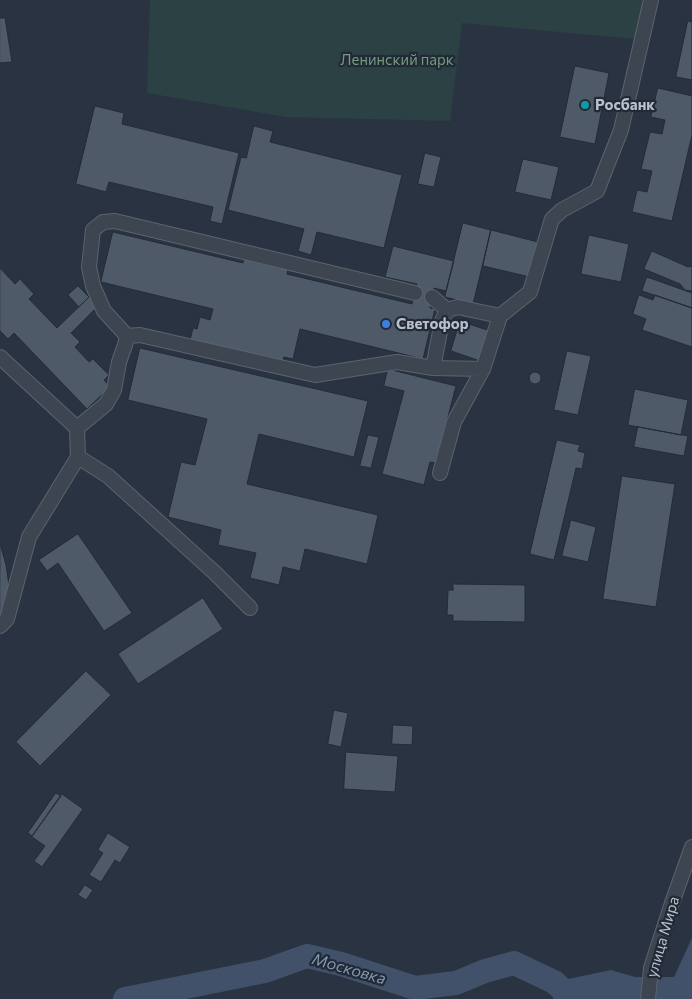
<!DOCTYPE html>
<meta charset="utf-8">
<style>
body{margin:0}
canvas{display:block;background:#293341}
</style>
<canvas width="692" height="999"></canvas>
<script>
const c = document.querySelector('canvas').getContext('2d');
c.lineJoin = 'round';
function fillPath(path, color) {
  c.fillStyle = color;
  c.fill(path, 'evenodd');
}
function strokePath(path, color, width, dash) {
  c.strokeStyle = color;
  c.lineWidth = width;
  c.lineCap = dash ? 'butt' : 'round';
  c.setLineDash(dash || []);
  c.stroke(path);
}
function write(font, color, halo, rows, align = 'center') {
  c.font = font + ' Commissioner,sans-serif';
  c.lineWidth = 4.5;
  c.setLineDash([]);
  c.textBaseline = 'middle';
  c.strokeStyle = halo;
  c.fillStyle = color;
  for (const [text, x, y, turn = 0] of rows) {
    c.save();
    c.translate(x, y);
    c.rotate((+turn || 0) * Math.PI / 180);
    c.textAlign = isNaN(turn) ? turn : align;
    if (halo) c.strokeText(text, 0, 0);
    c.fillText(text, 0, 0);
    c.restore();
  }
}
fillPath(new Path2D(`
 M150,0H644L635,39L462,23L450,121L286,117L147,93Z`), '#2c4143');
fillPath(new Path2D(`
 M692,938V999H553L554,982L611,970L635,977H674Z`), '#405169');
strokePath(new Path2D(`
 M125,999L265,971L307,956L341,964L415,988L456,983L485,971L514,963L554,982L572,998L592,999`), '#405169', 24);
const building = new Path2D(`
 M0,18H5L12,62L0,63Z
 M688,21L692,22V80L676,77Z
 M575,66L609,73L595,144L560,137Z
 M658,88L692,96V135L672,221L632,212L637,190L647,192L652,171L641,169L650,132L662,134L665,120L651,117Z
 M95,106L124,113L122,124L239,153L222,224L210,221L213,207L109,182L106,192L76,184Z
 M254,126L273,131L270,142L402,175L384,248L317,232L311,255L298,251L304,229L228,210L241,157L246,158Z
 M425,153L441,157L434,187L418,184Z
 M523,159L559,167L551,200L515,192Z
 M463,223L491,230L473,304L445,297Z
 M491,230L538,242L530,277L483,266Z
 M113,232L243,263L244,257L288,268L287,274L412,304L417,284L385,277L393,246L454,261L446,291L434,288L430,308L435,309L423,359L300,329L293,359L284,357L282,364L190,340L193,328L197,329L200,317L210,320L213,309L101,282Z
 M589,235L629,244L621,282L581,274Z
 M652,251L688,267L692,266V291L685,290L680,284L644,269Z
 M0,268L15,284L20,279L34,294L29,299L57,328L89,297L98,306L71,333L80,342L75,347L89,362L93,359L109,375L104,380L110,387L87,409L14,333L8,339L0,331Z
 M647,277L692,293V308L642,291Z
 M78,286L89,297L79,307L68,295Z
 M639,295L653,300L655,295L692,308V347L642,330L646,319L633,314Z
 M460,321L490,331L480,361L451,351Z
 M140,348L368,401L354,457L259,434L247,484L378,515L367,564L305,549L300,571L283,567L279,585L250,578L256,553L218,545L221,530L168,517L181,462L195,465L207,419L128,400Z
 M567,351L591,356L578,415L554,410Z
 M388,369L456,386L436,463L430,462L424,485L382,474L404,391L384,386Z
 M529 378a6 6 0 1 1 12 0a6 6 0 1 1-12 0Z
 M635,389L688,400L681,435L628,425Z
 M638,427L688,436L684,456L634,447Z
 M368,435L379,437L371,468L360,466Z
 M557,440L580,445L578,451L585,453L582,469L576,468L554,560L530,554Z
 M622,476L675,484L656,607L603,599Z
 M571,520L596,527L588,562L562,556Z
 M78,534L132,613L104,631L58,563L47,571L39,560Z
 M0,543L6,565L10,592L2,617H0Z
 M453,584L525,585V622L453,621V615H447L448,590H453Z
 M203,598L223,629L138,684L118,654Z
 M86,671L111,695L40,766L16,742Z
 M334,710L348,713L341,747L328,744Z
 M393,725L413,726L412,745L392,744Z
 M346,752L398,756L395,792L344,789Z
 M56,793L61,796L32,836L28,833Z
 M62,794L83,809L42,867L34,861L45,846L32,837Z
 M108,833L130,847L120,863L115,860L101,882L89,875L103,853L98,850Z
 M85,885L93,890L86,900L78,895Z`);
fillPath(building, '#4f5a69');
strokePath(building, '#232c38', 1);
const minor = new Path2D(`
 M432,297L447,310
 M127,336L104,311L93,286L89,267L93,230L103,222L115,221L415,293
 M0,357L77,428
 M433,368L442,321L447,310L458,307L500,316
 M78,457L108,476L215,573L250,608
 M440,473L454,422L483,369L500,316L530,292L552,219L562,210L597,191L621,130L651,0
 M0,626L7,619L29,537L78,457L77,428L106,404L114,390L119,362L125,345L127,336L140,335L315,375L397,362L433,368L483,369
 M648,999L651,968L672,903L692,847`);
strokePath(minor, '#5b636e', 16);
strokePath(minor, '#3d4551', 14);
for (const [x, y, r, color] of [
 [585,105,5,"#0f9aa8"],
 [386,324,5,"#3f7fe0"]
]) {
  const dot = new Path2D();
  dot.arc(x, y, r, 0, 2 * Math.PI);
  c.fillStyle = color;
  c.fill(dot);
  strokePath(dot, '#212a36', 2);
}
write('15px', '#729a7b', '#212a36', [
 ["Ленинский парк",397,60]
]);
write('bold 15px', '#bac0cb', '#212a36', [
 ["Росбанк",595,105],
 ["Светофор",396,324]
], 'left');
write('15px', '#bac0cb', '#212a36', [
 ["улица Мира",663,937,-74]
]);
write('italic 16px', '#8497b0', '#212a36', [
 ["Московка",349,969,16]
]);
</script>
